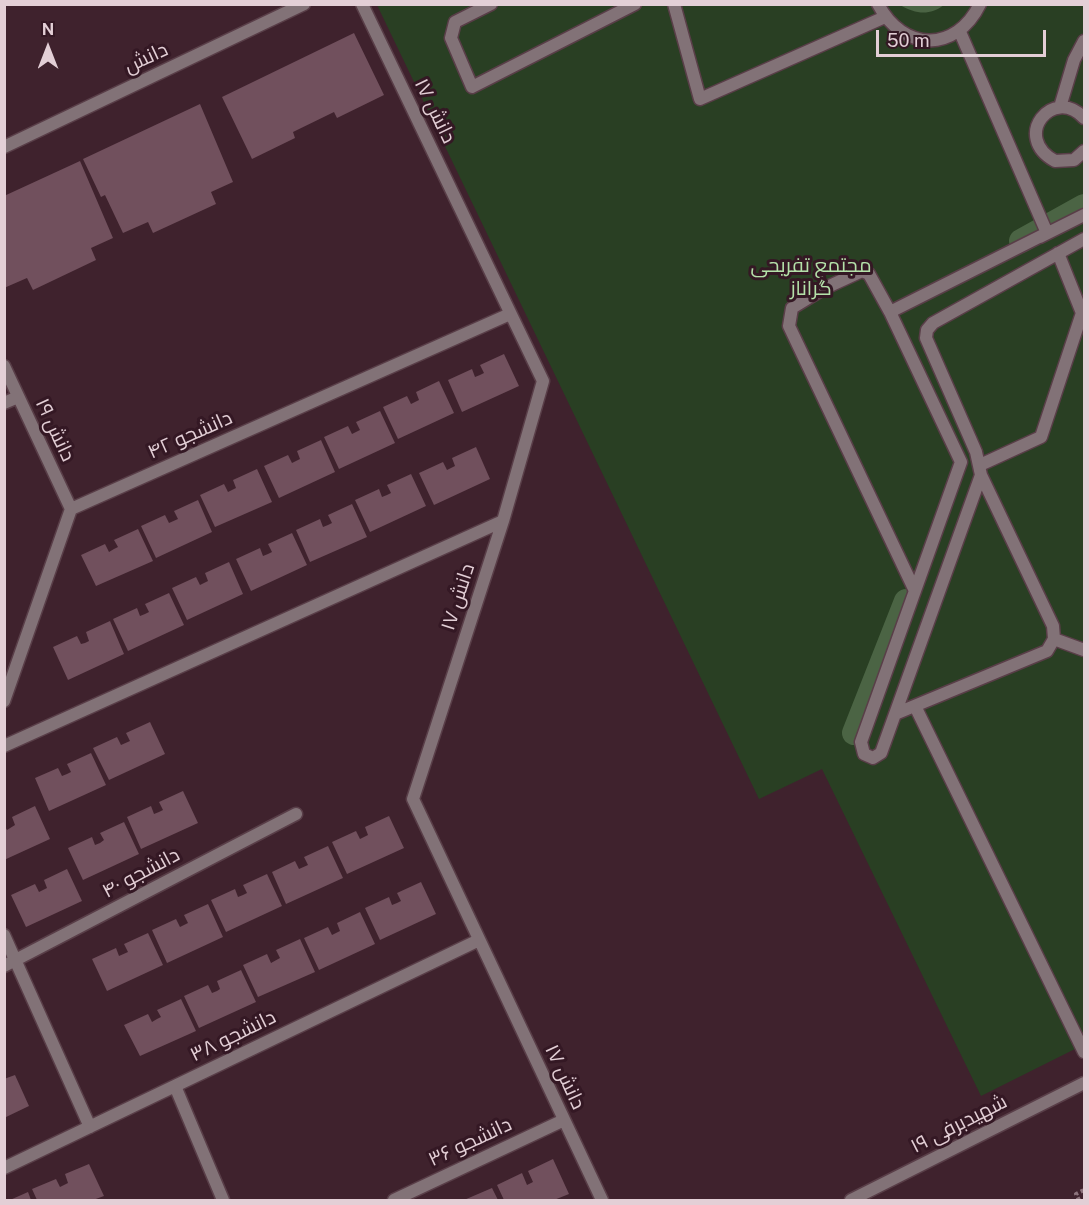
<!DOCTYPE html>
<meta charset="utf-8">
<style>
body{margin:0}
#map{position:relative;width:1089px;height:1205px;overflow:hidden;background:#3f222d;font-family:"Public Sans",sans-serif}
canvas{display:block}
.frame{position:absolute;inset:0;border:6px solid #e3cfd6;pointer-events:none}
.north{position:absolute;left:18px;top:18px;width:60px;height:60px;-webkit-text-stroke:4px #341824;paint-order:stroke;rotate:0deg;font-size:16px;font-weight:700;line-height:24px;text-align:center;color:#e3cfd6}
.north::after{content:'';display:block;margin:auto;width:21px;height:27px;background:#e3cfd6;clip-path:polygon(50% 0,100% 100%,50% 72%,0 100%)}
.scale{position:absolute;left:876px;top:30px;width:170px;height:27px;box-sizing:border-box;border:3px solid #e3cfd6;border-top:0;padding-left:8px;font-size:18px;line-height:21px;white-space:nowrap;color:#e3cfd6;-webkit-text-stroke:4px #341824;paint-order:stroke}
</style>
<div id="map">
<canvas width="1089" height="1205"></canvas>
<div class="frame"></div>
<div class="north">N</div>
<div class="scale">50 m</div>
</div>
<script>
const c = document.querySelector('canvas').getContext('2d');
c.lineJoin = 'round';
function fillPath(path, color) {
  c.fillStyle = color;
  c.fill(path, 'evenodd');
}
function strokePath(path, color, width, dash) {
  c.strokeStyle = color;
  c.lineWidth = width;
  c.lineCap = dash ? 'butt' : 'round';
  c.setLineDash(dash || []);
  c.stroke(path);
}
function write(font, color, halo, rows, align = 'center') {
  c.font = font + ' "Public Sans",Cairo,sans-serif';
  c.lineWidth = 6;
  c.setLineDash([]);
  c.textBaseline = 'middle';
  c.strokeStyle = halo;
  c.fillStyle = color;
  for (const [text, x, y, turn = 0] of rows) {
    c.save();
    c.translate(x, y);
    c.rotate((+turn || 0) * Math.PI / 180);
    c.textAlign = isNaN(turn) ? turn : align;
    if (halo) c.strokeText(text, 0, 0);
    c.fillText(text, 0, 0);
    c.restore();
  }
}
fillPath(new Path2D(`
 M377,5H1084V1031L1079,1047L981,1096L822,769L759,799Z`), '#293f23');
fillPath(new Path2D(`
 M900,5H944C929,16 916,14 900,5Z`), '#4b6444');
strokePath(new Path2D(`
 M1021,241L1084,206
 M854,733L906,601`), '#4b6444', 24);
fillPath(new Path2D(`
 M354,33L384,95L337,118L334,112L293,132L295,138L252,159L222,97Z
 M200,104L233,182L211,192L216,204L153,233L148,222L123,233L105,195L101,197L83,159Z
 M80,161L113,238L91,248L96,260L33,290L27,278L4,288V196Z
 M504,354L519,386L462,412L448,380L472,369L475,377L480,375L484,373L480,365Z
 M439,381L454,413L398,439L383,407L407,396L411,404L419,400L416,392Z
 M380,411L395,443L339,469L324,437L348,426L352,434L360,430L356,422Z
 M321,440L335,472L279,498L264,466L288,455L292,463L300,459L297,451Z
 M476,447L490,479L434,505L419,473L443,462L447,470L455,466L452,458Z
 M257,469L272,502L215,527L200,495L224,484L228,492L236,488L233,480Z
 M411,474L426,506L370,532L355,500L379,489L382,497L387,495L391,493L387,485Z
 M198,500L212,532L156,558L141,526L165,515L169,523L178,519L174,511Z
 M352,504L367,537L310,562L296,530L320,519L323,527L328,525L332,523L328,515Z
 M138,529L153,561L96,586L81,555L105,544L109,552L114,549L118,547L114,540Z
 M292,533L307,565L251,591L236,559L260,548L263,556L268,554L272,552L268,544Z
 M229,562L243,594L187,620L172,588L196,577L200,585L208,581L205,573Z
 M169,593L184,625L128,651L113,619L137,608L140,616L145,614L149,612L145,604Z
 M110,621L124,654L68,680L53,647L77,636L81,644L85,643L89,641L86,632Z
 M150,722L165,754L109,780L93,748L117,737L121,745L130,741L126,733Z
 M91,753L106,785L49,811L35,778L58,768L62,776L67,774L71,772L67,764Z
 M183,791L198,823L141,849L127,817L151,806L154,814L159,812L163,810L159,802Z
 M35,806L50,839L4,860V825L7,830L15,825L12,817Z
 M389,816L404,848L347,874L332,842L356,831L360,839L368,835L365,827Z
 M124,822L139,854L83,880L68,848L92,837L95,845L100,843L104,840L100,833Z
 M328,846L343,878L286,904L272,872L295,861L299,869L308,865L304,857Z
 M67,869L82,901L26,927L11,895L35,884L39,892L47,888L44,880Z
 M267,874L282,906L226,932L211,900L235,889L238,897L243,895L247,893L243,885Z
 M421,882L436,914L380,940L365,908L389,897L392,905L397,903L401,901L397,893Z
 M208,904L223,937L167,963L152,930L176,919L180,927L188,923L184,915Z
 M360,912L375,944L319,970L304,938L328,927L332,935L340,931L337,923Z
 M148,933L163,965L107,991L92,959L116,948L119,956L128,952L124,944Z
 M300,939L315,972L258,997L243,965L267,954L271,963L280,958L276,950Z
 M241,970L256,1002L199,1028L184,996L208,985L212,993L217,991L220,989L217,981Z
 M181,999L196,1031L140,1056L124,1025L148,1014L152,1022L157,1019L161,1017L157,1010Z
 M15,1075L29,1106L4,1118V1079Z
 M553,1159L569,1194L554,1200H504L497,1185L522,1173L527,1185L533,1182L528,1171Z
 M89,1164L104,1196L93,1200H37L32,1189L56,1179L60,1187L68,1183L65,1174Z
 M492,1188L498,1200H464Z
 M28,1192L31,1200H10Z`), '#71505d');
const minor = new Path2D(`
 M362,4L543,381L503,521L413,799L602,1200
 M491,4L455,22L451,38L472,87L635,4
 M674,4L700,99L885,17
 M878,4C903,52 956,53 980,4
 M960,32L1047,233L890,312L961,462L861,742L864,754L873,758L881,753L981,475
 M1060,107L1074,60L1084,41
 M1084,118C1053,85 1011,137 1055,161L1074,160L1084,151
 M1040,237L1084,215
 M890,312L869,274L862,271L823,289L792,308L789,326L915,591
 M4,366L71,509
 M4,403L18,397
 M980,465L1041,437L1082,313L1058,253
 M1054,639L1084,650
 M4,701L71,509L510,314
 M915,706L1084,1052
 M895,714L1047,651L1054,639L1053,626L981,475L976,452L926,338L927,330L933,323L1084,239
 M4,746L503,521
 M4,935L90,1127
 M4,966L296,814
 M175,1086L223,1200
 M4,1168L479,940
 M394,1200L564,1120
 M851,1200L1084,1083`);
const tertiary = new Path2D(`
 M4,147L304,4`);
strokePath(minor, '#593e48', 15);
strokePath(tertiary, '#593e48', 15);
strokePath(new Path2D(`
 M1079,1200L1076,1194L1084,1190`), '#8d747d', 4, [3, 3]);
strokePath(minor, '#827277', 12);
strokePath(tertiary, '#827277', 12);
write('20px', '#e3cfd6', '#341824', [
 ["دانش",146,58,-25],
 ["دانش ۱۷",435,111,64],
 ["دانش ۱۹",55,430,65],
 ["دانشجو ۴۲",190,435,-24],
 ["دانش ۱۷",458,597,-72],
 ["دانشجو ۴۰",141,873,-28],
 ["دانشجو ۳۸",233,1036,-26],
 ["دانش ۱۷",565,1077,65],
 ["شهیدبرفی ۱۹",959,1124,-27],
 ["دانشجو ۳۶",470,1142,-25]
]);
write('20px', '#b4e1a9', '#341824', [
 ["مجتمع تفریحی",811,266],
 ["گراناز",811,289]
]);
</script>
